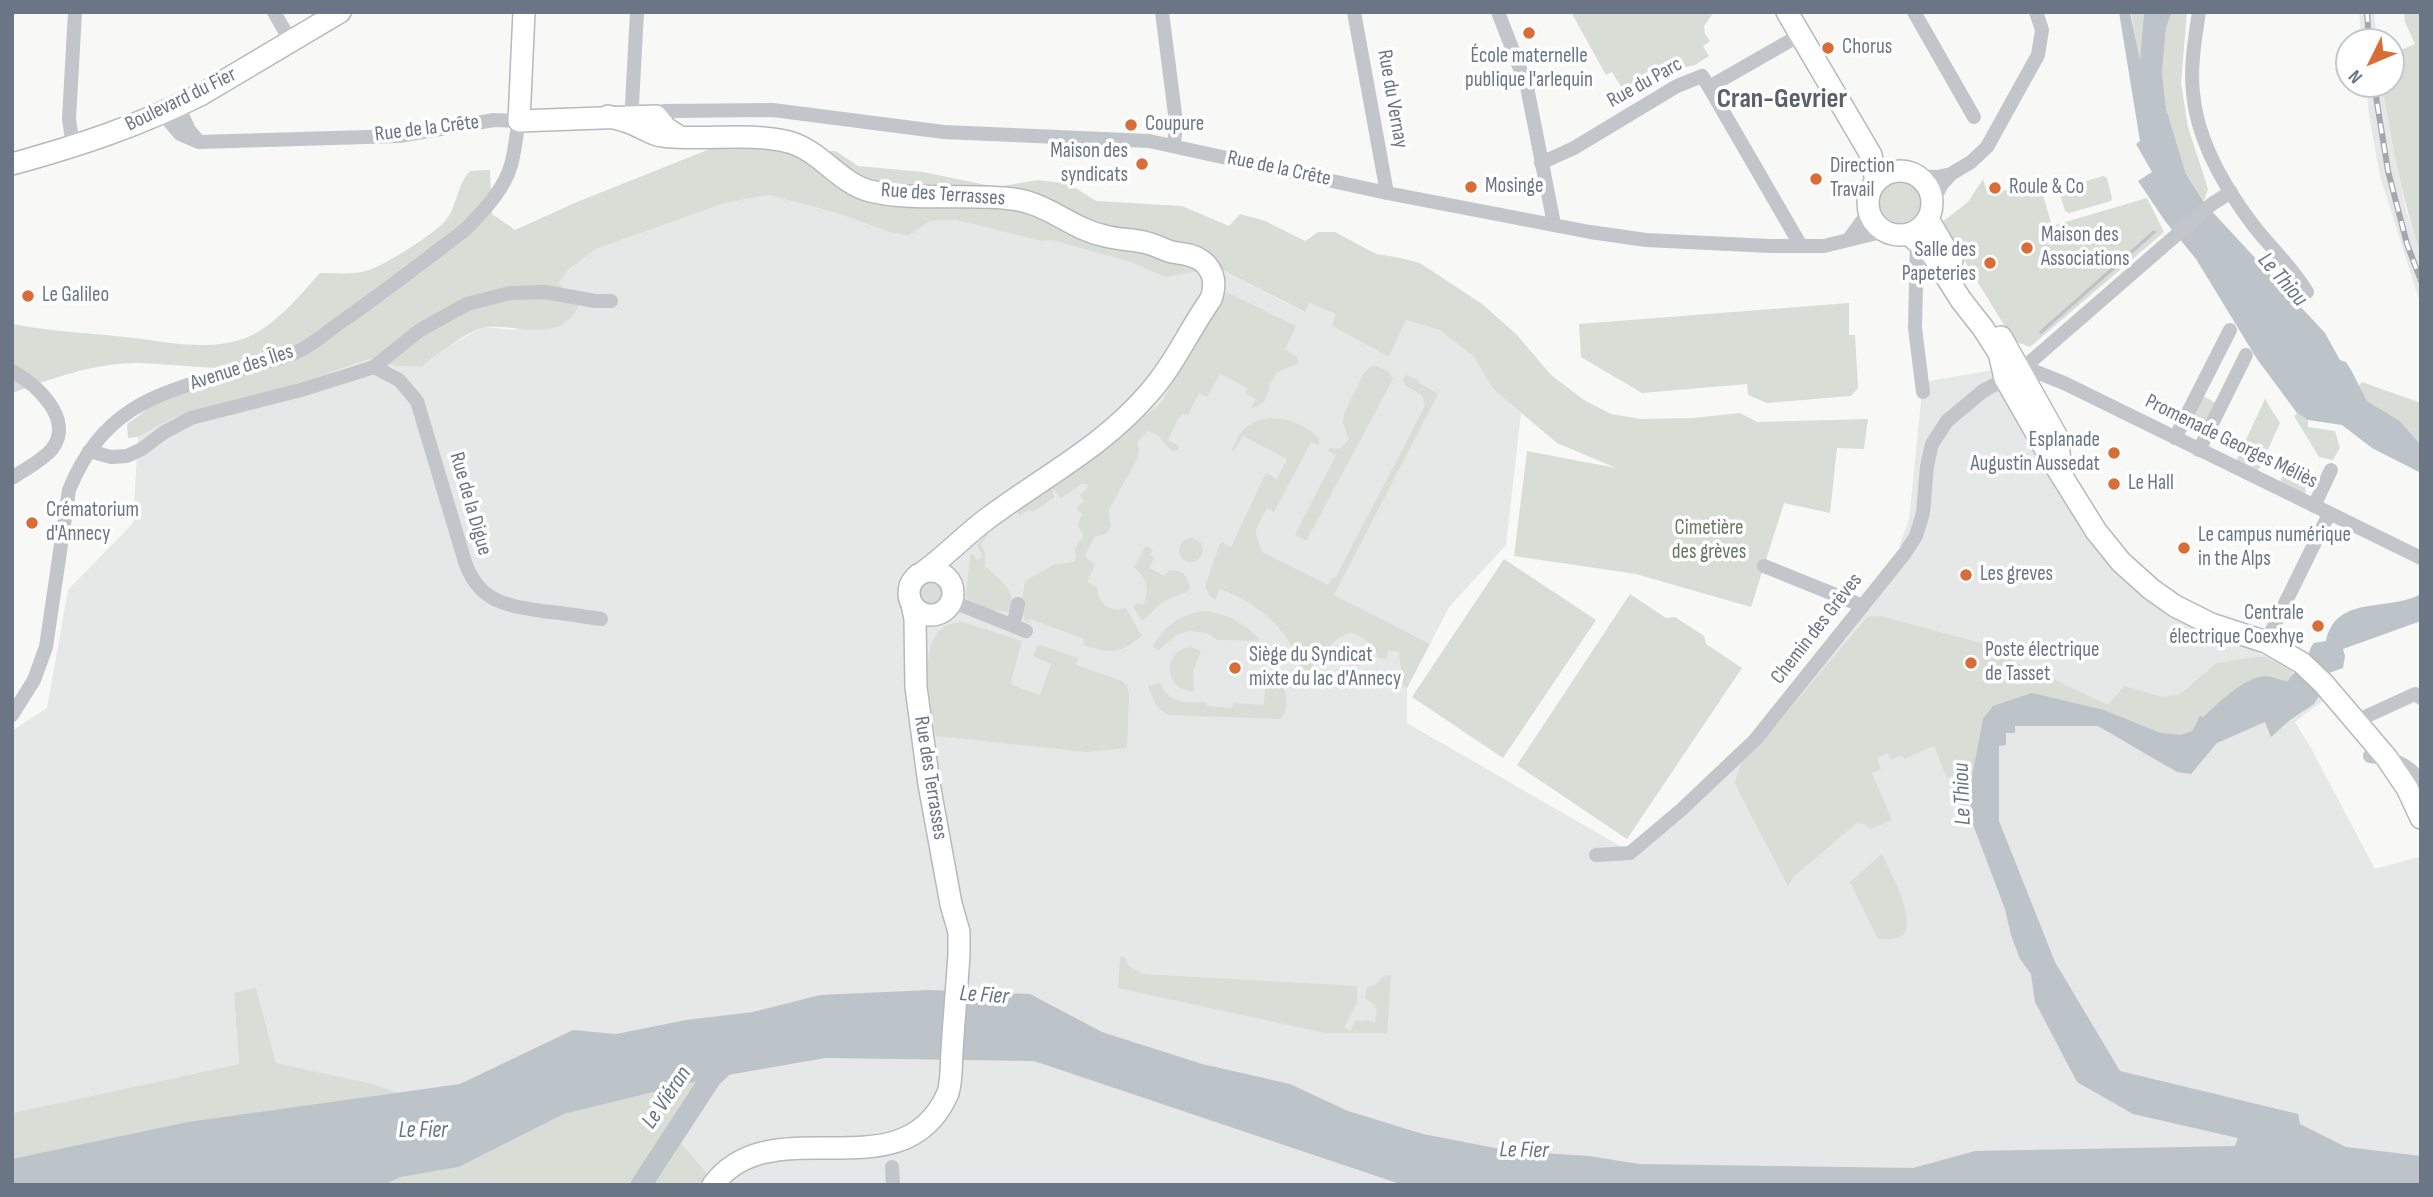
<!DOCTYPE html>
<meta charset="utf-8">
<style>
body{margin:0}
#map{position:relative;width:2433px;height:1197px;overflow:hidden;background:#f8f8f6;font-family:"Sofia Sans Condensed",sans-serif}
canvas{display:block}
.frame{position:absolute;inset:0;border:14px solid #6a7685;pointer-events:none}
.north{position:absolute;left:2335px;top:28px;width:70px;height:70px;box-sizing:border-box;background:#fff;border:2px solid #c3c8ce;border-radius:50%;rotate:227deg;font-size:19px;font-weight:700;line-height:28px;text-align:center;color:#6a7685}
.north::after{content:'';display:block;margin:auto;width:24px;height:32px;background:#d86d37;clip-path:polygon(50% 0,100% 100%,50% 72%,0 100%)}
</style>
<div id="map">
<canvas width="2433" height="1197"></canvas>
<div class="frame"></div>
<div class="north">N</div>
</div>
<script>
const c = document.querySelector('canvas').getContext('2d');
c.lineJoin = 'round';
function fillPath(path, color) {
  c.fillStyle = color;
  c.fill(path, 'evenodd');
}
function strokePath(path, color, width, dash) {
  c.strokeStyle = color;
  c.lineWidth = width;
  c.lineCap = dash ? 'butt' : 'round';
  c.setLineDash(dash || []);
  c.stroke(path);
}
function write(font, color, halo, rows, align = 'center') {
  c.font = font + ' "Sofia Sans Condensed",sans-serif';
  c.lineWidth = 7;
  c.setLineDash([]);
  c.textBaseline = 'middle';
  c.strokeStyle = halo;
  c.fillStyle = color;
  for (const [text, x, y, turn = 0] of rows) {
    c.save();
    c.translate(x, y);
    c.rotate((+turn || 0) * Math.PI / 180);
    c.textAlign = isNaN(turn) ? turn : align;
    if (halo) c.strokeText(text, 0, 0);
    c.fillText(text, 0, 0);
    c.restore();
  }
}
fillPath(new Path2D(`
 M2359,12H2374L2377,42H2362Z
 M2366,84H2382L2391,139L2406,210L2421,255V306L2380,176L2369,115Z
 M769,195L837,213L889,232L909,236L930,221L956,220L1041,241L1051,240L1130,262L1165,277L1219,268L1304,312L1309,303L1337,314L1332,326L1389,357L1406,320L1441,330L1473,356L1493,389L1521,413L1506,545L1449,607L1407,688V723L1627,850L1684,814L1906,550L1899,546L1909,520L1923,382L2005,368L2051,464L2168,607L2283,665L2327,698L2295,722L2312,750L2375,869L2419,857L2421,862V1185H713L715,1182L674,1135L707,1079L564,1114L398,1093L372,1084L276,1063L256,987L234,993L239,1064L12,1113V731L47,708L68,590L133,523L138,437L173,418L198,413L334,373L370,359L396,366L422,367L448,346L484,327L515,330L568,270L596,249L725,203Z`), '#e6e7e7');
fillPath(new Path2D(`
 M1571,12H1714L1704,26L1705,34L1710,41L1703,46L1709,56L1695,65L1672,70L1627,96L1612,72L1606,75Z
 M2131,12H2144L2140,63Z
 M2172,12H2187L2181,83L2188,127L2208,189L2204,201L2186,174L2166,108L2162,73L2166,28Z
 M2404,12H2421V255C2402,199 2391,142 2382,84H2391V54L2415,44L2405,22Z
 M720,145L794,152L836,151L858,166L923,172L996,187L1038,180L1069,184L1096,201L1182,206L1229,226L1240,214L1265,221L1305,241L1318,232H1335L1376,254L1396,257L1420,263L1482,304L1516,334L1551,375L1584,400L1611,414L1641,419L1694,418L1740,413L1757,422L1868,419L1864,449L1837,448L1830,513L1784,503L1751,607L1636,574L1514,556L1527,451L1616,468L1557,443L1493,389L1473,356L1440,330L1406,320L1389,357L1332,326L1336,314L1309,303L1305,312L1219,268L1165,277L1130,262L1051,240L1041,241L956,220L930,221L909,236L889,232L837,213L769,195L725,203L596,249L568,270L558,283L579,305C560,345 520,324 487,327C469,329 436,355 422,367L396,366L370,359L270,394L173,418L138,437L128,438L127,424L150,407L220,368C193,367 165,364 138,363C94,363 53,378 12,393V324C50,331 87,333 125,337C165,341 209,353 248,337C277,324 299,296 320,273C336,273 355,275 369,270C387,264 436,233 447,219C458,203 457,185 470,171L490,170L492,214L515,230L577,202Z
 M2103,176L2107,178L2112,198L2111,201L2069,213L2065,211L2059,191L2061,189Z
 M1983,179L1988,195L2039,181L2052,226L2147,198L2164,232L2030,347L2014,341L1941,223L1968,202Z
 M1876 204a24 24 0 1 1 48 0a24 24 0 1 1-48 0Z
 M1224,291L1296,326L1285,349L1297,357L1299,364C1290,367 1279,369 1274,377C1264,391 1273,403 1251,408L1256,399L1246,393L1247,388L1220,374L1207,397L1199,393L1188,415L1183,414L1178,419L1168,440L1179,446L1178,450L1172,451L1157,435L1148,431L1137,442L1139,450L1137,459L1108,511L1111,526L1106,534L1094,537L1085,556L1095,565L1087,582L1097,587C1098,604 1110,613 1126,608L1142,636C1120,655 1109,653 1083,645L1084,639L1030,619L1028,623L1025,622L1021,606L1025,581L1053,565L1073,562L1076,558L1075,548L1084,536L1078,526L1082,514L1076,508L1084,501L1080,495L1088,488L1086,484H1081L1061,498L1054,490L1052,493L1055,497L1033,512L1030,509L1020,516L1017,511L1104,451L1162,402Z
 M1849,303V335H1855L1858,388L1851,396L1767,403L1748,395L1747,384L1642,393L1581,357L1579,324Z
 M1377,366L1389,372L1393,379L1306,541L1295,535L1336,455L1328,451L1330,448L1339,449L1349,440L1343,423L1344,414L1364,373L1370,367Z
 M1407,375L1418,380V382L1438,394L1334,595L1430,644L1407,688L1403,686L1399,652L1388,650L1387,659L1377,658L1376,650L1374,651C1369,640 1362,636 1350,633C1335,638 1328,645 1326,661L1316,660L1306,677C1292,634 1262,603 1219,589L1216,599L1211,597L1205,587L1219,546L1222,542L1231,547L1266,473L1277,479L1287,459L1243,436L1234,451L1232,450C1235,443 1238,435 1243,430C1264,409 1301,419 1319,439L1318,445L1311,442L1274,512L1267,508L1255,531L1262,552L1328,585L1333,577H1336L1425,406L1422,395L1405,385L1403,380Z
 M2362,382L2421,403V445L2400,421L2367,401L2359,386Z
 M2201,395L2218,404L2203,433L2187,424Z
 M2265,399L2280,423L2258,471L2236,461Z
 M2297,413L2308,420V427L2335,431L2340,448L2333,460L2319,457L2294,416Z
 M2307,471L2314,475L2305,489L2306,491L2303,497L2279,485L2284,473L2297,480L2300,476L2303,477Z
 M991,529L981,544L985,554V566C999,579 1018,591 1010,612L989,610L966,598L970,555L972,553L977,560L983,557L977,545Z
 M1179 550a12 12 0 1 1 24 0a12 12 0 1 1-24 0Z
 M1146,546L1153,550L1150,555L1154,558L1149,568L1164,576L1169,571C1182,567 1191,579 1189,591L1164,601L1142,621L1133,607L1137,603L1143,605C1150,590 1147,577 1134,567Z
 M1504,559L1596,620L1503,758L1412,697Z
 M918 594a13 13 0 1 1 26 0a13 13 0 1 1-26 0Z
 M1630,594L1666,618L1675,617L1704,636L1706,644L1742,668L1627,839L1517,765Z
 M1203,611C1227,613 1242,622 1259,638V641L1217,640L1207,633L1190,631L1176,635L1159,650L1153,647C1163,626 1180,615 1203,611Z
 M1880,616L1988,645L2032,672L2047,676L2108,705L2124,686L2162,697L2179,695L2217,663L2255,657H2266L2293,672L2288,681L2228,695L2196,722L2192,731L2181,735L2161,733L2104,710L1983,719L1970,786L1972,822L1967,824L1951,787L1960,782L1957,774L1947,778L1934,746L1904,759L1902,755L1891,760L1888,753L1877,758L1881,769L1872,773L1892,820L1871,829L1864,824L1857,823L1794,876L1788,886L1738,790L1735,781L1743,759L1774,728L1867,617Z
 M962,622L1022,641L1011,681L1012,685L1040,695L1051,664L1033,656L1037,646L1041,645L1078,658L1076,665L1122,681L1127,686L1129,694L1127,748L1087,752L936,736C932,708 917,651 941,629C947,624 955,623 962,622Z
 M1191,647L1201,651L1193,672L1194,691C1164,692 1161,650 1191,647Z
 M1273,669H1277L1279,672C1283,687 1293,707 1280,719L1170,715C1156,710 1153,699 1148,686L1160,683C1169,705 1187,702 1207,702V706L1232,708L1233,703L1264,705L1265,687L1271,689Z
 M1882,854C1889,869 1921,927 1900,937C1894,940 1885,939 1878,939L1850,882Z
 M1120,957H1125L1129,966L1143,974L1357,986V1003L1344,1027L1350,1031L1355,1021L1367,1020L1375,1022L1377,1011L1374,1005L1365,998L1367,987L1375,985L1385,975H1391L1387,1033H1325L1118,988Z
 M256,987L276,1063L373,1084L399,1093L12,1159V1113L239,1064L234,993Z
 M708,1079L674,1135L715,1182L713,1185H383L401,1177L459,1167L564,1114Z`), '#d8ddd6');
fillPath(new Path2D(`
 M2119,12H2130L2140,60L2144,12H2172L2166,28L2162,73L2166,108L2186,174L2206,205L2325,333L2340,360L2346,362L2351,370L2367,401L2400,421L2421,445V473L2372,448L2342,425L2308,420L2297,413L2257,359L2196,259L2165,221L2138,181L2152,172L2136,144L2140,141Z
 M2421,594V621L2343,649L2345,656L2343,668L2326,674L2320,694L2314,704L2290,720L2271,737L2265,722L2217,743L2191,774L2177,772L2098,726H2015V733H2006V745L1999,746V821L2055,962L2120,1071L2298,1114L2300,1124L2346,1147L2421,1156V1185H1403L1034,1061L825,1058L711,1078L564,1114L459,1167L401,1177L383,1185H12V1159L188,1122L460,1084L573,1030L616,1034L686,1020L753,1012L820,995L929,990L1030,994L1102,1032L1202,1064L1290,1084L1348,1111L1423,1134L1510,1151L1589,1156L1639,1164L1913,1168L1975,1151L2235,1146L2238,1138L2133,1114L2077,1082L2035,1002L2031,974L2020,959L2011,935L2005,909L1972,822L1970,786L1983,719L1993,706L2032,693L2104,710L2161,733L2181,735L2192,731L2200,716L2203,717C2217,704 2245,677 2265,676C2272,676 2280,681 2288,681C2293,672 2302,667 2307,659C2310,653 2309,648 2314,643L2326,641C2336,594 2388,612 2421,594Z`), '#bcc4ca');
strokePath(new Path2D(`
 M2041,332L2154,232`), '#bcc4ca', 3.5);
strokePath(new Path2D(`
 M641,1185L711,1078L731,1059`), '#bcc4ca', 21);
const secondary = new Path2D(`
 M524,12L519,121L656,116L666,128L678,136
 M1787,12L1871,155L1876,182
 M608,116C616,119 625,120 633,124C643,128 652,135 662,136C704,141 748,132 789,142C821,151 839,183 870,191C916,202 966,193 1013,199C1050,204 1071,229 1105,236C1119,240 1134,239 1147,243C1156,245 1164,250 1172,252C1183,254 1193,254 1202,261C1215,271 1216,285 1211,299C1189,330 1174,365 1149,393C1104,446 1043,477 988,518C965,535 946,556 922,573
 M12,164C81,145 138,126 202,94L340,12
 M1868 203a32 32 0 1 1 64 0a32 32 0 1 1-64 0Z
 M1928,219L1952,260
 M1908,234L1932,254L1961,300L1983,328L1999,353L2005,378L2050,457L2096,531L2121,562L2151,589L2175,606L2211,624L2266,642L2302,663L2323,683L2386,757L2407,788L2421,818
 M2001,337L2057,437L2061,469
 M909 593a22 22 0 1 1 44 0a22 22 0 1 1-44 0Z
 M713,1185C772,1105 903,1197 948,1093C952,1080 951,1064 952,1051C954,1018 957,986 959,954V932L951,904L929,784L916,687L915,619L912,604`);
strokePath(secondary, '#b5b9be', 24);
strokePath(new Path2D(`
 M274,12L291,42
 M1162,12L1176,122L1174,146
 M1354,12L1387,193
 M1498,12L1527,87L1554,224
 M1914,12L1974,117
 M2199,12C2195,38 2190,67 2193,93C2197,140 2225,188 2253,225C2271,248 2292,267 2307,292
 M1709,87L1801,246
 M178,106L189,130L199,142
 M656,116L664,111L773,110L944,132L1149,141L1387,193L1590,232L1646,240L1770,246H1824L1885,231
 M631,123L637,12
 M73,147L69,119L75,12
 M1541,163L1574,148L1677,86L1702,76L1709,87L1800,35
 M1916,176L1937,177L1951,174
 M1932,202L1942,184L1951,174L1971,162L1987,147L2038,55L2042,30L2036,12
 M1849,239L1863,220L1869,206
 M1917,240L1915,328L1923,392
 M374,367L399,380L417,401L465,562C479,602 505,605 542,611C562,613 581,616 601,619
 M2021,370L2034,371L2064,383L2421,558
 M12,371C36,384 75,419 52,449C42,461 25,469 12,478
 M2175,438L2230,330
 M2199,450L2246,355
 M89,451L111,457L127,456L142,449L163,433L191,418L301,390L374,367L420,330L467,304L510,293L545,292L595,301H611
 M2314,506L2331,470
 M1764,566L1863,606
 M951,601L1026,631
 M1013,626L1018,604
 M2266,642L2329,514
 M12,715L34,680L46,647L69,490C106,398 169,392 253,365C268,361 285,358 299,351C313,344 326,333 338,324C382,294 424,261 466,229C484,210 504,190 511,165C515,151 516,135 519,121L494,120L399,136L199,142L180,134L162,113
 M2356,721L2415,694L2421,698
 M2370,756C2392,758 2408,763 2421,782
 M1596,855L1630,853L1681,810L1755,740L1905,553L1916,536L1923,513L1927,466L1932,444L1947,421L1983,391L2021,370L2212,204L2231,192
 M892,1167L893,1185`), '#c2c5c9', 14);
strokePath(secondary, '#fff', 21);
const rail = new Path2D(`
 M2367,12L2369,42
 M2374,84L2388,171L2407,244L2421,281`);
strokePath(rail, '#a4a8ae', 6);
strokePath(rail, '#fff', 3.5, [10]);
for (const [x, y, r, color] of [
 [1529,33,7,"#d86d37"],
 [1828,48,7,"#d86d37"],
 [1131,125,7,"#d86d37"],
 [1142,164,7,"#d86d37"],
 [1816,179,7,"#d86d37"],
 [1471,187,7,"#d86d37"],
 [1995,188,7,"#d86d37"],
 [2027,248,7,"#d86d37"],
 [1990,263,7,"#d86d37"],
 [28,296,7,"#d86d37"],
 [2114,453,7,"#d86d37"],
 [2114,484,7,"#d86d37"],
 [32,523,7,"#d86d37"],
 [2184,548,7,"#d86d37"],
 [1966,575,7,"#d86d37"],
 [2318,626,7,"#d86d37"],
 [1971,663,7,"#d86d37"],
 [1235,668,7,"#d86d37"]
]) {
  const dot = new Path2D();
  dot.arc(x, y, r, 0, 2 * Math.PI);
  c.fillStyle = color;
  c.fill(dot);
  strokePath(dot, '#fff', 2.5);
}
write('21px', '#6a7685', '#fff', [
 ["Chorus",1842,48],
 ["École maternelle",1529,57,"center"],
 ["publique l'arlequin",1529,81,"center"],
 ["Coupure",1145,125],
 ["Maison des",1128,152,"right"],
 ["syndicats",1128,176,"right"],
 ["Direction",1830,167],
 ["Travail",1830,191],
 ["Mosinge",1485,187],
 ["Roule & Co",2009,188],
 ["Maison des",2041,236],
 ["Associations",2041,260],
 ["Salle des",1976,251,"right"],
 ["Papeteries",1976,275,"right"],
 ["Le Galileo",42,296],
 ["Esplanade",2100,441,"right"],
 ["Augustin Aussedat",2100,465,"right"],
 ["Le Hall",2128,484],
 ["Crématorium",46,511],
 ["d'Annecy",46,535],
 ["Le campus numérique",2198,536],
 ["in the Alps",2198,560],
 ["Les greves",1980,575],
 ["Centrale",2304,614,"right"],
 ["électrique Coexhye",2304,638,"right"],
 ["Poste électrique",1985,651],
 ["de Tasset",1985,675],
 ["Siège du Syndicat",1249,656],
 ["mixte du lac d'Annecy",1249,680]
], 'left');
write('21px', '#6a7685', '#fff', [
 ["Rue du Parc",1645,83,-29],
 ["Rue du Vernay",1392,99,80],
 ["Boulevard du Fier",181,100,-26],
 ["Rue de la Crête",427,129,-7],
 ["Rue de la Crête",1279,169,12],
 ["Rue des Terrasses",943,195,4],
 ["Avenue des Îles",242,368,-18],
 ["Promenade Georges Méliès",2231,442,26],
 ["Rue de la Digue",470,504,74],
 ["Chemin des Grèves",1817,629,-52],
 ["Rue des Terrasses",930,778,81]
]);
write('21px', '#667864', '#fff', [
 ["Cimetière",1709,529],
 ["des grèves",1709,553]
]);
write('italic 23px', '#657780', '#fff', [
 ["Le Thiou",2282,280,49],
 ["Le Thiou",1963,794,-92],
 ["Le Fier",984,996,4],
 ["Le Viéran",667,1098,-56],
 ["Le Fier",423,1131],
 ["Le Fier",1524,1151,1]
]);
write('bold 28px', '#57606b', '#fff', [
 ["Cran-Gevrier",1782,100]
]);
</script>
